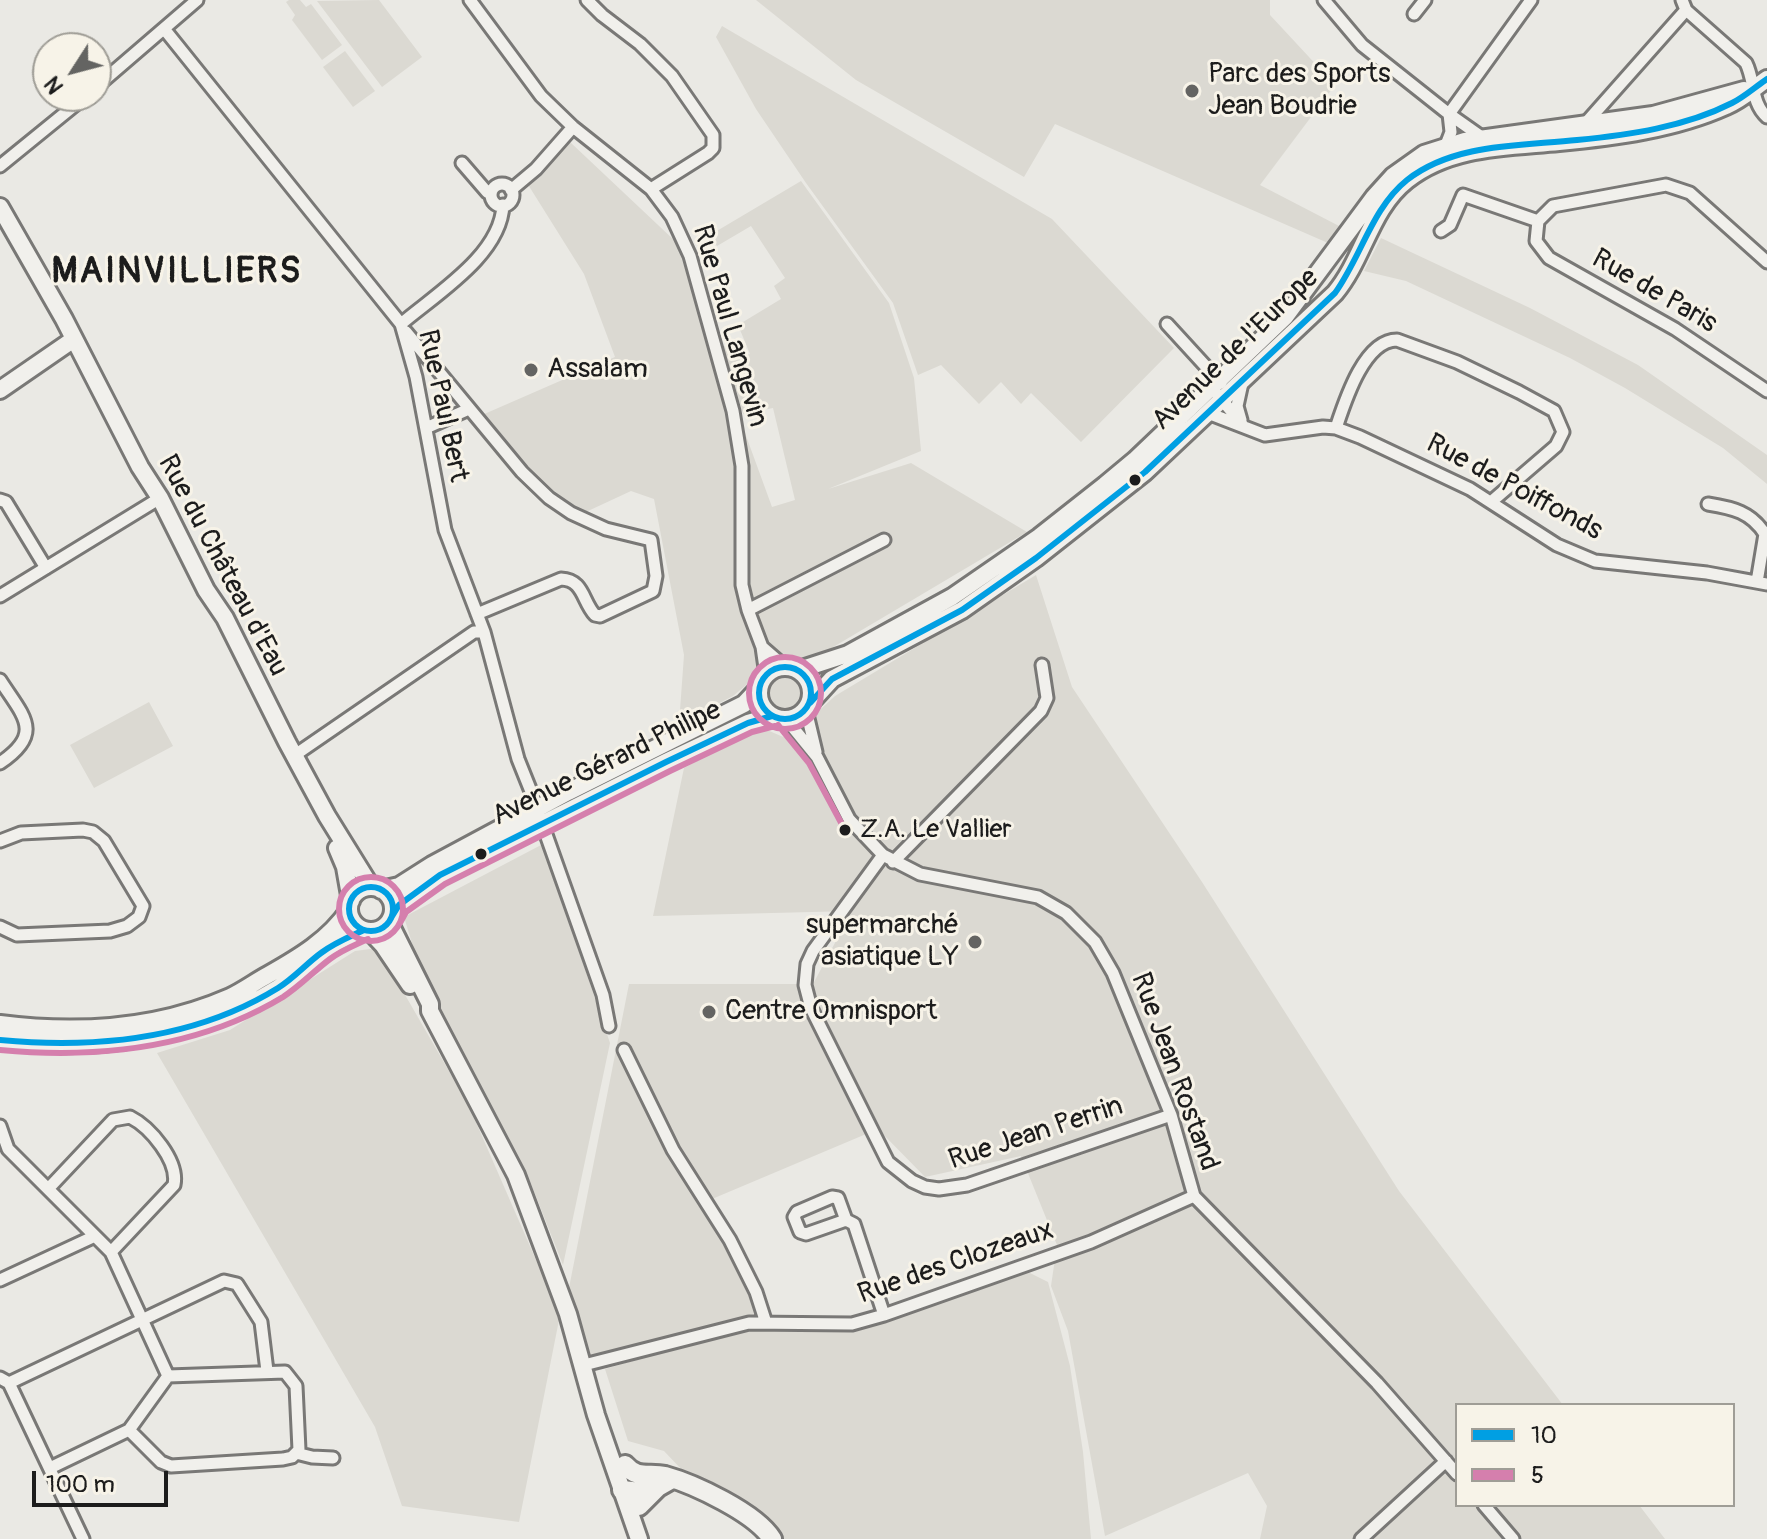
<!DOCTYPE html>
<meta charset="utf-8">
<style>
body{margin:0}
#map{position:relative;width:1767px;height:1539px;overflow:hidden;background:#eae9e4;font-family:Pangolin,sans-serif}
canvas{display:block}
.legend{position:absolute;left:1455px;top:1403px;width:280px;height:104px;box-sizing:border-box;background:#f7f3e8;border:2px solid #9f9d96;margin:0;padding:10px 14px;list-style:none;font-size:24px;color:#1c1c1c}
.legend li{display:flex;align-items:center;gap:16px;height:40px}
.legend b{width:40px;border:2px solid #9f9d96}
.north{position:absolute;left:32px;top:32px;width:80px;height:80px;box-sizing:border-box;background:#f7f3e8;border:2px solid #9f9d96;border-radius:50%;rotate:234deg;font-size:22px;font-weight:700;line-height:32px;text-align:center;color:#1c1c1c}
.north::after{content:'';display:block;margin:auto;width:28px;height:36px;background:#646462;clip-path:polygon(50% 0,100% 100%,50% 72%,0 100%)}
.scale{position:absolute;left:32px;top:1471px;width:136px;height:36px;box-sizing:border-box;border:4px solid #1c1c1c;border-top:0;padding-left:10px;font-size:24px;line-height:28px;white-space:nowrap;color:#1c1c1c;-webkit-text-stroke:6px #f7f3e8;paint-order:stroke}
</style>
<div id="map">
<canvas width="1767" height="1539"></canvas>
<ul class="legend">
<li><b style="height:10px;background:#009fe3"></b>10</li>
<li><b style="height:10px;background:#d57fad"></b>5</li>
</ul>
<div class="north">N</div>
<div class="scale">100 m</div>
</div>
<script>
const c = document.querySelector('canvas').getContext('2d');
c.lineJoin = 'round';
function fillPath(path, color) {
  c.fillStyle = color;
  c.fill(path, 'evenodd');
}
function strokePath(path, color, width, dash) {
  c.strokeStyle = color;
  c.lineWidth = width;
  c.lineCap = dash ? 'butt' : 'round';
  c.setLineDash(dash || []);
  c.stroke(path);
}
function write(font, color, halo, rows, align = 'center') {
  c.font = font + ' Pangolin,sans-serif';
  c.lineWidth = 6;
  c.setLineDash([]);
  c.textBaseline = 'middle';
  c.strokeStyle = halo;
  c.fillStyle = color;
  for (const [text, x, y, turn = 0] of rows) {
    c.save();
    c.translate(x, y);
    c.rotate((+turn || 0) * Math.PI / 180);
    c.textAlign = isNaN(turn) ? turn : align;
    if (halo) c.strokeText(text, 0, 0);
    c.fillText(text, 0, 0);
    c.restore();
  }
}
fillPath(new Path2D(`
 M289,0H300L306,7L311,4L342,45L322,60L292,20L295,15L286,2Z
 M379,0L422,57L382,87L317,1Z
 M756,0H1270V15L1335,85L1260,185L1341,227L1328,243L1055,124L1024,177L856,80Z
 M722,26L1052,219L1174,348L1081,442L1031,393L1021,404L1001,382L979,404L941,365L918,375L893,303L806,183L756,109L716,37Z
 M345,51L375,91L353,107L323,67Z
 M570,142L675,241L772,507L795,500L773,408L743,414L723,346L736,347L745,356L750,354L738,325L781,299L774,286L785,278L751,226L717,246L710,235L801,181L889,303L914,378L921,451L828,489L911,463L1027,532L813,659L780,657L733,696L679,724L684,655L654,499L631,491L588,511H581L571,508L528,472L482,415L615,357L584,274L527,183Z
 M1381,238L1530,308L1638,365L1767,455V484L1723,448L1625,388L1570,358L1406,281L1364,271Z
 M1036,575L1072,687L1202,882L1399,1191L1563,1405H1457V1505H1639L1665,1539H1260L1267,1506L1248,1473L1105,1536L1068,1331L1051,1286L1057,1245L1021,1156L925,1177L878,1129L712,1199L770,1321L746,1328L802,1332L867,1327L1026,1271L1048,1282L1070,1366L1083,1452L1091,1539H781L754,1506L683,1471L664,1451L628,1441L605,1369L745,1328L592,1360L567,1298L629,984H813L852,911L653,916L684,768L760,727L788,739L835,696Z
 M767 693a18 18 0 1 1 36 0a18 18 0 1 1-36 0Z
 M149,702L173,746L94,788L70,745Z
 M543,844L610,1043L563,1265L531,1184L426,989L404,917Z
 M378,948L468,1104L560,1315L519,1522L402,1506L375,1427L157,1053L230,1030L355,951Z`), '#dbd9d2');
const street = new Path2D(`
 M470,0L541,96L573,127L651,189L672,217L690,256L733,411L742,466V585L748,610L762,647L766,675
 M587,0L602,15L640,44L672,76L713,135V148L708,153L651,189
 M1324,0L1362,45L1449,114L1451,132L1446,145
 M1682,0L1686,10L1746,63C1755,81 1751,103 1767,117
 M1414,14L1425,0
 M165,30L401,324L416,377L445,530L484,632L518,759L538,809
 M96,87L197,0
 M1585,124L1686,10
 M1483,138L1449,114L1531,0
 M462,163L487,192L491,194
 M0,166L86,96
 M491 195a11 11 0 1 1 22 0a11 11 0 1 1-22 0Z
 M511,190L536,169L573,127
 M1538,221L1536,241L1549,258L1675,329L1767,391
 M1538,221L1553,206L1666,185L1690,193L1767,262
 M1441,231L1450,225L1463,195L1538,221
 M401,324C436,294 501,255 503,205
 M1167,324L1221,383
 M406,332L522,472L549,498L571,513L606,529L651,540L656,576L653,591L600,616L595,615C582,601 584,580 561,579L477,614
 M1217,394L1242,424
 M1208,413L1265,435L1323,427L1336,428L1360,437L1470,489L1557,545L1595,561L1707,573L1767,584
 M1241,420L1237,406L1242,383
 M426,428L469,409
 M1336,428C1345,401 1364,340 1397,340L1457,362L1519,392L1554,411L1563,432L1556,446L1491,502
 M0,500L6,502L46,568
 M1708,504C1733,508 1751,512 1765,534L1757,582
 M0,596L160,498
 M748,610L884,540
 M762,647L785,667
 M0,680C23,716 45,733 0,763
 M806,710L816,752
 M786,719L817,757L849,819L883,855L920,874L1038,897L1066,913L1095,942L1113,973L1171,1115L1194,1196L1377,1383L1457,1474
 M295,755L474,632H484
 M543,826L603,995L609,1026
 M0,841L21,833L83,830L93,832L104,841L143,906L139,917L127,926L110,931L17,935L0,927
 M883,855L813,951L807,964L805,985L811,1008L888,1162L912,1181L925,1187L939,1189L967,1185L1171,1115
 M893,862L1041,711L1047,698L1042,665
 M624,1050L673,1150L730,1240L756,1292L766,1323
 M0,1126L8,1149L111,1252L168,1376L129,1430L50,1468
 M48,1189L113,1120L130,1117C150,1127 179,1161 174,1185L111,1252
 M846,1220L806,1234L800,1232L794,1217L797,1212L832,1197L838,1198L846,1220L854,1224L884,1315
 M0,1280L95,1236
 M584,1365L749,1323L852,1324L884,1315L1091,1242L1194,1196
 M0,1378L9,1383L83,1539
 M9,1383L224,1281L237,1284L261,1322L267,1371
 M129,1430L161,1462L171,1466L283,1459L292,1457L299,1450L296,1386L285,1372L168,1376
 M296,1453L312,1457L333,1458
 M1484,1505L1513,1539
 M1361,1539L1446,1461`);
const secondary = new Path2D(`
 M0,207L64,319L140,467L160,498L206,590L225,618L287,742L327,816L371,887
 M0,390L74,339
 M759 693a26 26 0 1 1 52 0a26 26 0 1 1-52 0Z
 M799,670L848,654L952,597L1039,537L1105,485L1135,460L1285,317L1374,197L1393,176L1424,154L1465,141L1653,115L1744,90
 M810,703L832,679L962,610L1036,558L1145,472L1335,293C1364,258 1370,209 1407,180C1450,146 1506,147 1559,142C1614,137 1675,129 1726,106C1741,100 1754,88 1767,79
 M337,848L345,867L351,901
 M349 909a22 22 0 1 1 44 0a22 22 0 1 1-44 0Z
 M381,890L399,886L432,865L568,792L744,704L759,688
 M391,918L399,905L440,875L666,762L748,723L772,716
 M389,922L430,1004V1011L516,1175L568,1314L596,1415L639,1539
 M370,931L383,945L410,985
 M0,1024C78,1034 157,1029 230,997C243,991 255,982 268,975C298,958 329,940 349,910
 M0,1040C94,1052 196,1039 278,988C297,976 312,958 331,946C341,939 353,935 364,930`);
const primary = new Path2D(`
 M625,1465C638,1480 649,1472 665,1476C694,1484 756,1513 772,1539
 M622,1490L650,1493
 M639,1506L658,1487L672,1479`);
strokePath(street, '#797876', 17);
strokePath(secondary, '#797876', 22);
strokePath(primary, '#797876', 24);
strokePath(street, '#f1f0ec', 11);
strokePath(secondary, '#f1f0ec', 16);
strokePath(primary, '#f1f0ec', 18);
strokePath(new Path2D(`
 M759 693a26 26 0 1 1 52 0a26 26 0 1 1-52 0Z
 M810,703L832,679L962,610L1036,558L1145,472L1335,293C1361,257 1372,208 1407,180C1454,143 1521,146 1577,140C1629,135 1685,127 1732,103C1744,97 1755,87 1767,79
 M349 909a22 22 0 1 1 44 0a22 22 0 1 1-44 0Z
 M391,918L399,905L440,875L666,762L748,723L772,716
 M0,1040C96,1049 194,1040 278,988C294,978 306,964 321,953C334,943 349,937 364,930`), '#009fe3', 6);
strokePath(new Path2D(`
 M749 693a36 36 0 1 1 72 0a36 36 0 1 1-72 0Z
 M778,725L809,763L845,830
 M339 909a32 32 0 1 1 64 0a32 32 0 1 1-64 0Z
 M400,923L406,912L445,884L670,771L752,732L775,726
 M0,1050C98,1059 197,1049 283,997C300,986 314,971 330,959C342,950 355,945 368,939`), '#d57fad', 6);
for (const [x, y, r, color] of [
 [1192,91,8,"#646462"],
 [531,370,8,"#646462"],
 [1135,480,7,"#1c1c1c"],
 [845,830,7,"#1c1c1c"],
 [481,854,7,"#1c1c1c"],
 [975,942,8,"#646462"],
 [709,1012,8,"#646462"]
]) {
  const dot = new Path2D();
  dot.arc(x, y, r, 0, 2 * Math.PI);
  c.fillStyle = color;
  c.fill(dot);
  strokePath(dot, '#f7f3e8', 3);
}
write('26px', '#1c1c1c', '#f7f3e8', [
 ["Z.A. Le Vallier",860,830]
], 'left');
write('28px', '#1c1c1c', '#f7f3e8', [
 ["Parc des Sports",1208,75],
 ["Jean Boudrie",1208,107],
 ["Assalam",547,370],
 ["supermarché",959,926,"right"],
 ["asiatique LY",959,958,"right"],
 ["Centre Omnisport",725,1012]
], 'left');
write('28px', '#1c1c1c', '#f7f3e8', [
 ["Rue de Paris",1654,292,30],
 ["Rue Paul Langevin",729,326,74],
 ["Avenue de l'Europe",1236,350,-44],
 ["Rue Paul Bert",442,406,78],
 ["Rue de Poiffonds",1514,488,28],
 ["Rue du Château d'Eau",222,566,62],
 ["Avenue Gérard Philipe",607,764,-26],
 ["Rue Jean Rostand",1174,1072,70],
 ["Rue Jean Perrin",1036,1134,-18],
 ["Rue des Clozeaux",956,1263,-19]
]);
c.letterSpacing = '2px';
write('bold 36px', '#1c1c1c', '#f7f3e8', [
 ["MAINVILLIERS",177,273]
]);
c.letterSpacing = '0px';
</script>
